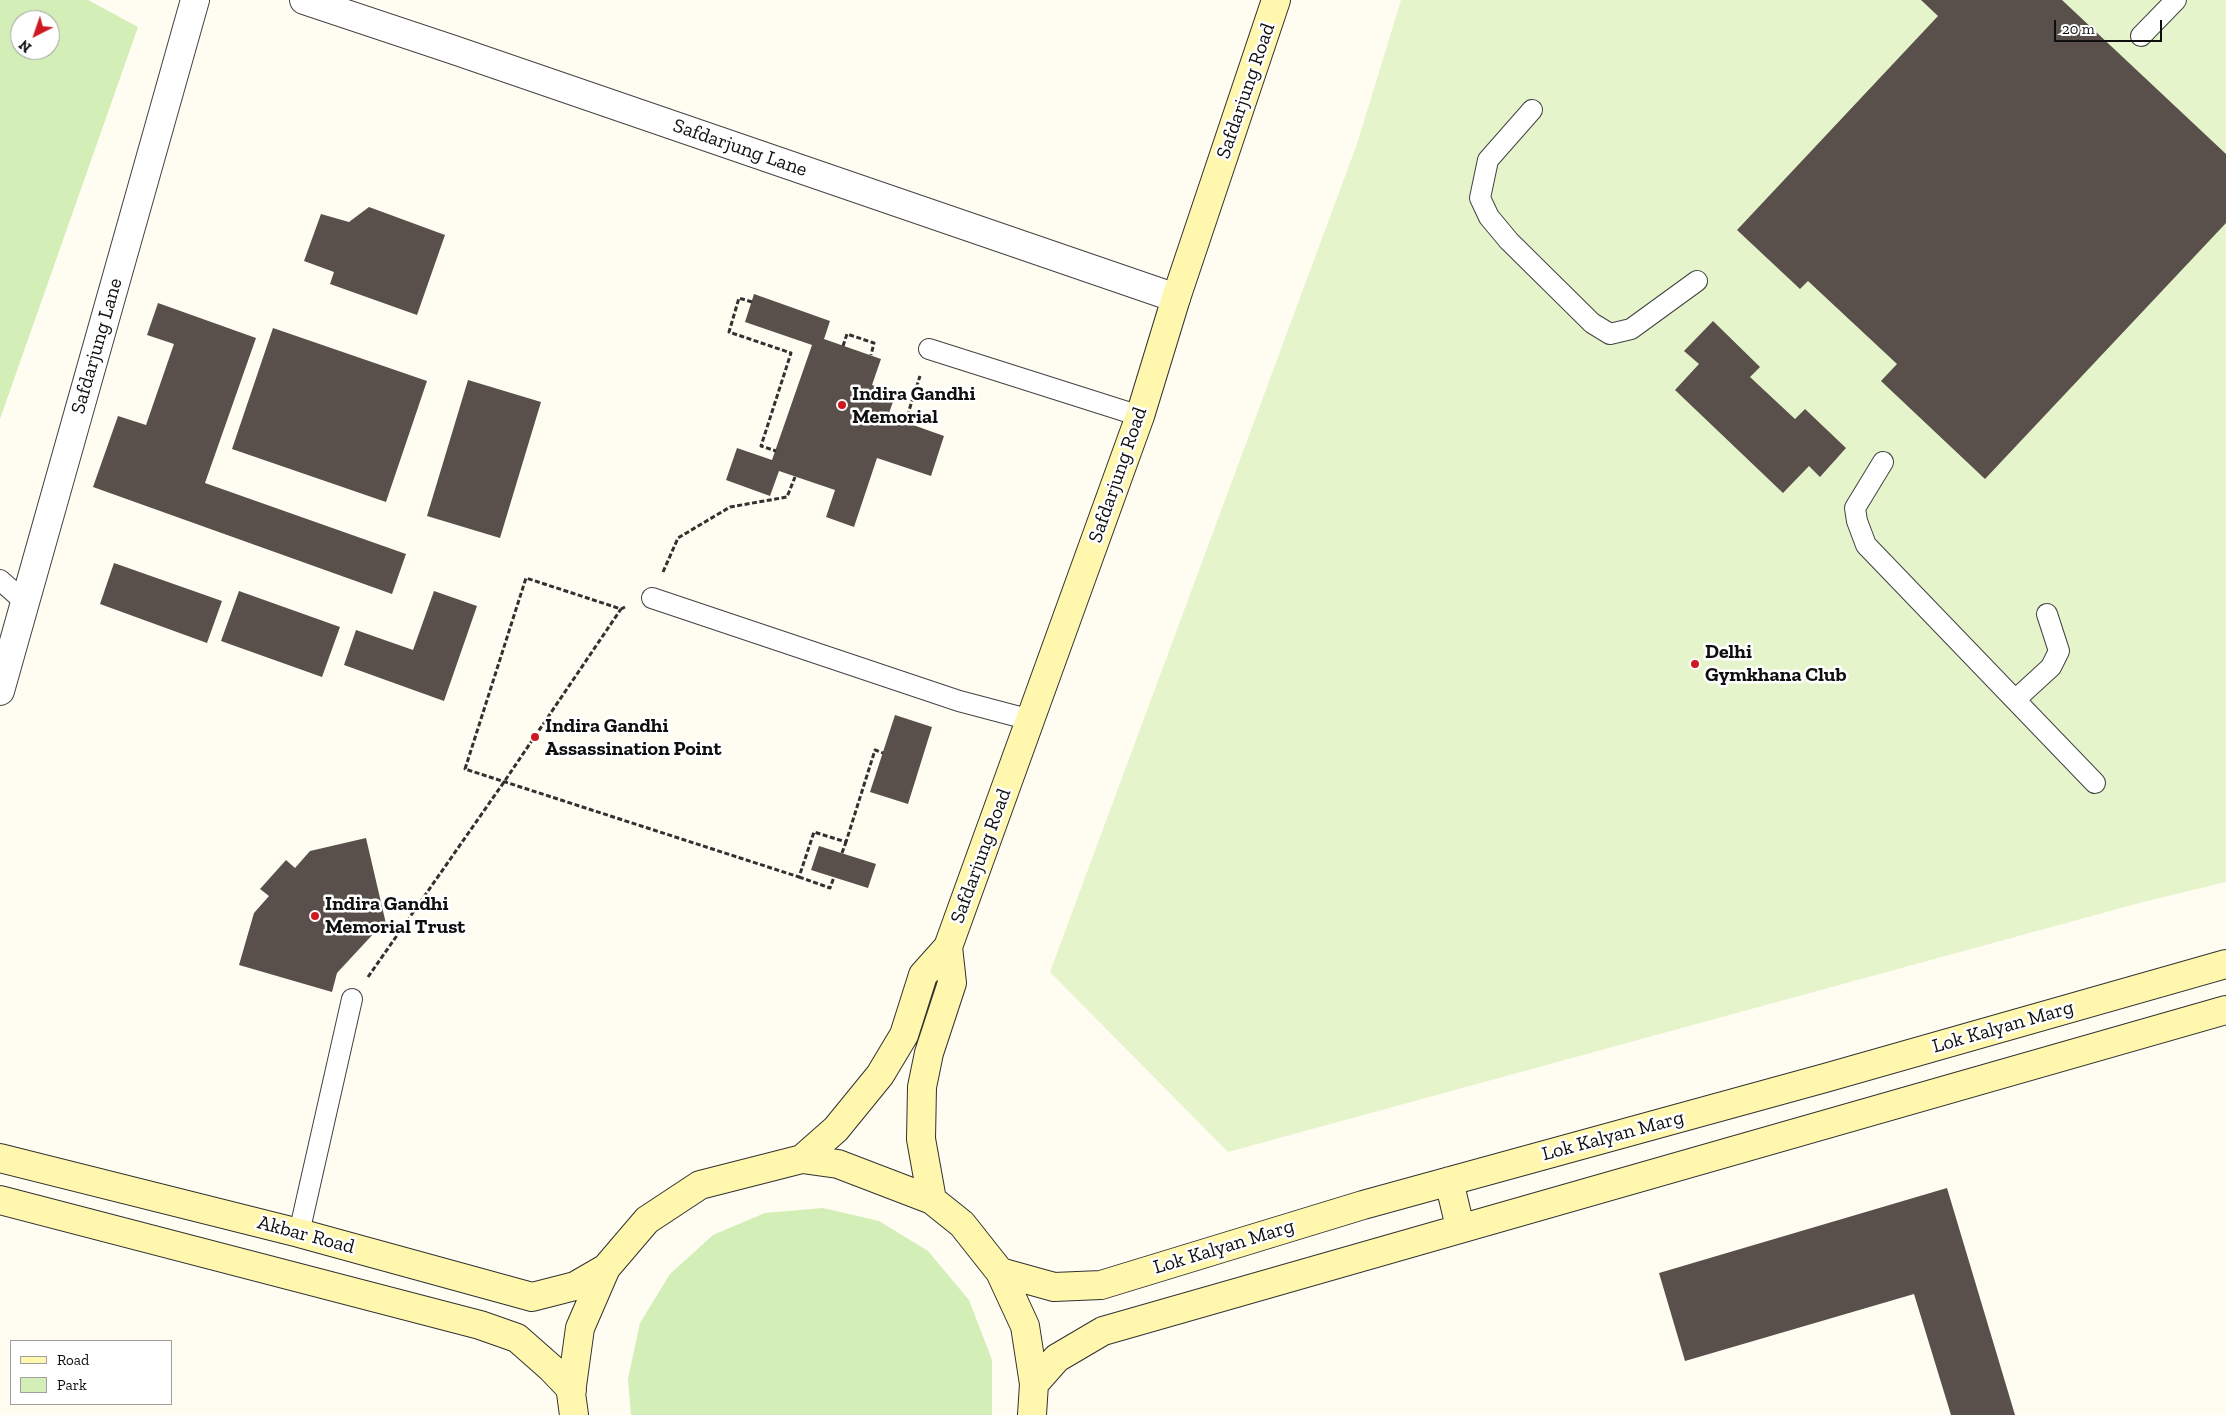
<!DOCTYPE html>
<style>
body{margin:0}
#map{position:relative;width:2226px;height:1415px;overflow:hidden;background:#fffdf2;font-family:"Zilla Slab",serif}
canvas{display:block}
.legend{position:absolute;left:10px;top:1340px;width:162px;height:65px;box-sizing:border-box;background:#fff;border:1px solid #9f9f9f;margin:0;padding:6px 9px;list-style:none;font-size:15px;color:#0f0f0f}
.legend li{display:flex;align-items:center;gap:10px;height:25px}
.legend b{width:25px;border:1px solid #9f9f9f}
.north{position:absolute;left:10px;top:10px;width:50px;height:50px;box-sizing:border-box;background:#fff;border:1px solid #9f9f9f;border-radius:50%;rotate:221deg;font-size:14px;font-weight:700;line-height:20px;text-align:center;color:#0f0f0f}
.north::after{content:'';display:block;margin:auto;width:18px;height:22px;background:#ce1920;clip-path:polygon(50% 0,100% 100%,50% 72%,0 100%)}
.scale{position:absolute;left:2054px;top:20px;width:108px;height:22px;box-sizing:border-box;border:2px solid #0f0f0f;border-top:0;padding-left:6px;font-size:15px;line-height:18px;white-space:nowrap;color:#0f0f0f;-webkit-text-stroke:4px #fff;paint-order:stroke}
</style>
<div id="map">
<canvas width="2226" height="1415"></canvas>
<ul class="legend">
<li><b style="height:6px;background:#fff7ad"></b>Road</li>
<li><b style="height:14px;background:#d3eeb7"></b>Park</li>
</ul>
<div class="north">N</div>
<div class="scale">20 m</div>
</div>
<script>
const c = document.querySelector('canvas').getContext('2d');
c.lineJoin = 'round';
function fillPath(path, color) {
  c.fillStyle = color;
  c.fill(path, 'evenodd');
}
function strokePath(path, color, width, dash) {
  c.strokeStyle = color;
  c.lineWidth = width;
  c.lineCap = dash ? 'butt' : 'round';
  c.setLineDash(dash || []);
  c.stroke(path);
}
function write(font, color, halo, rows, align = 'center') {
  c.font = font + ' "Zilla Slab",serif';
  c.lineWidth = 5;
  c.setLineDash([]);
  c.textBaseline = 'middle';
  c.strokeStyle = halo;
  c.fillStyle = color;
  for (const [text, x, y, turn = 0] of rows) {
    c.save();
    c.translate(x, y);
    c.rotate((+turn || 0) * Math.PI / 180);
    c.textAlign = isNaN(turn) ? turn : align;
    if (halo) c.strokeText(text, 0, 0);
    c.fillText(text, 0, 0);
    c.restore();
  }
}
fillPath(new Path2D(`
 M0,0H88L138,27L0,419ZM20,20H50V50H20Z
 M823,1208L879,1221L928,1251L969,1300L992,1360V1415H631L628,1379L640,1323L670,1274L713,1235L765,1213Z`), '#d3eeb7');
fillPath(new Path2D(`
 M1401,0H2226V882L2143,902L1228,1152L1050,972L1357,144Z`), '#e5f4ca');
fillPath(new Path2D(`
 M1921,0H2062L2226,154V223L1985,479L1881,381L1897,364L1808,281L1800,289L1737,230L1938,16Z
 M369,207L445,235L417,315L330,284L334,272L304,261L321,214L349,222Z
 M754,294L830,321L824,339L881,359L872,385L896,393L888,416L944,436L931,476L877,458L854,527L826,517L835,490L779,471L770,496L726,480L737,448L772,460L812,345L745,322Z
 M158,303L256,338L205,483L406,554L392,594L93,487L118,416L146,425L174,344L147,335Z
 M1713,321L1760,367L1750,377L1795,419L1805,409L1846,448L1820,477L1809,466L1783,493L1675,390L1699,364L1684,351Z
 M273,328L427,381L386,502L232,449Z
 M468,380L541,402L500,538L427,516Z
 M114,563L222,601L207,643L100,604Z
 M239,591L340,627L322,677L221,641Z
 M434,591L477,606L444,701L344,665L356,630L413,650Z
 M895,715L932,727L908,804L870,792Z
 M366,838L387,928L375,932L337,973L332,992L239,965L254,913L269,896L260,889L286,860L295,868L310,851Z
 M819,846L876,864L868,888L811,870Z
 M1947,1188L2015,1415H1951L1914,1294L1685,1361L1659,1273Z`), '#59504b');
const service = new Path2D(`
 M2141,36L2176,0
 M1532,110L1488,160L1480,198L1489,217L1509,241L1592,323L1610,334L1631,329L1697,281
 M929,349L1140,416
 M1883,462L1855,508L1857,521L1866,545L2095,783
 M0,580L25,602
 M652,598L959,701L1031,720
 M2015,700L2051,667L2059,651L2047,614
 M299,1233L352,999`);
const minor = new Path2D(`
 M304,0L454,50L1176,298
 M0,691L195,0`);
const secondary = new Path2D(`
 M0,1158L299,1233L532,1297L575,1286L606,1268
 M802,1159L836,1129L880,1075L904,1035L923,975L948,947L1140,416L1176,298L1276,0
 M1449,1181L1460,1227
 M0,1200L480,1325L517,1338L551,1368L572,1390
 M932,1200L921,1139L922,1087L929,1053L952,983L948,947
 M1000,1272L1054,1287L1101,1285L1363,1205L1825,1078L2226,964
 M1034,1384L1057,1358L1103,1331L2226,1010
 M574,1415L571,1393L580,1328L606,1268L647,1220L700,1185L802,1159L838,1164L932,1200L962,1224L1000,1272L1025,1326L1034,1384L1032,1415`);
strokePath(service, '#424242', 22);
strokePath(minor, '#424242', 30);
strokePath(secondary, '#313131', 30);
strokePath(new Path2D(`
 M752,302L739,298L729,332L791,353L761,446L776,451
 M843,346L847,334L874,343L871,355
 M905,423L920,376
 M663,572L678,538L730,507L787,497L795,477
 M625,607L621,609L526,578L465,769L799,877L814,832L846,842L875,750L883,753
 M842,853L846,842
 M799,877L830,888L834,877
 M368,977L504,782L621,609`), '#313131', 3, [5, 2.5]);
strokePath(service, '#fff', 20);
strokePath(minor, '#fff', 28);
strokePath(secondary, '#fff7ad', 28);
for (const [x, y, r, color] of [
 [842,405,5,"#ce1920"],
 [1695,664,5,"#ce1920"],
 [535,737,5,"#ce1920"],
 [315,916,5,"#ce1920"]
]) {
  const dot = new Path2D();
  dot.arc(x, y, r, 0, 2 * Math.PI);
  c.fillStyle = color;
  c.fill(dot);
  strokePath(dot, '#fff', 2);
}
write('20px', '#0f0f0f', '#fff', [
 ["Safdarjung Road",1246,91,-71],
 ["Safdarjung Lane",740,148,19],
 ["Safdarjung Lane",97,346,-74],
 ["Safdarjung Road",1118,475,-71],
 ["Safdarjung Road",981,856,-70],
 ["Lok Kalyan Marg",2003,1027,-16],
 ["Lok Kalyan Marg",1613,1136,-15],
 ["Akbar Road",306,1235,15],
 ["Lok Kalyan Marg",1224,1247,-17]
]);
write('bold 20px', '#0f0f0f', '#fff', [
 ["Indira Gandhi",852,394],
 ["Memorial",852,417],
 ["Delhi",1705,652],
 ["Gymkhana Club",1705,675],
 ["Indira Gandhi",545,726],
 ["Assassination Point",545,749],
 ["Indira Gandhi",325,904],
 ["Memorial Trust",325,927]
], 'left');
</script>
